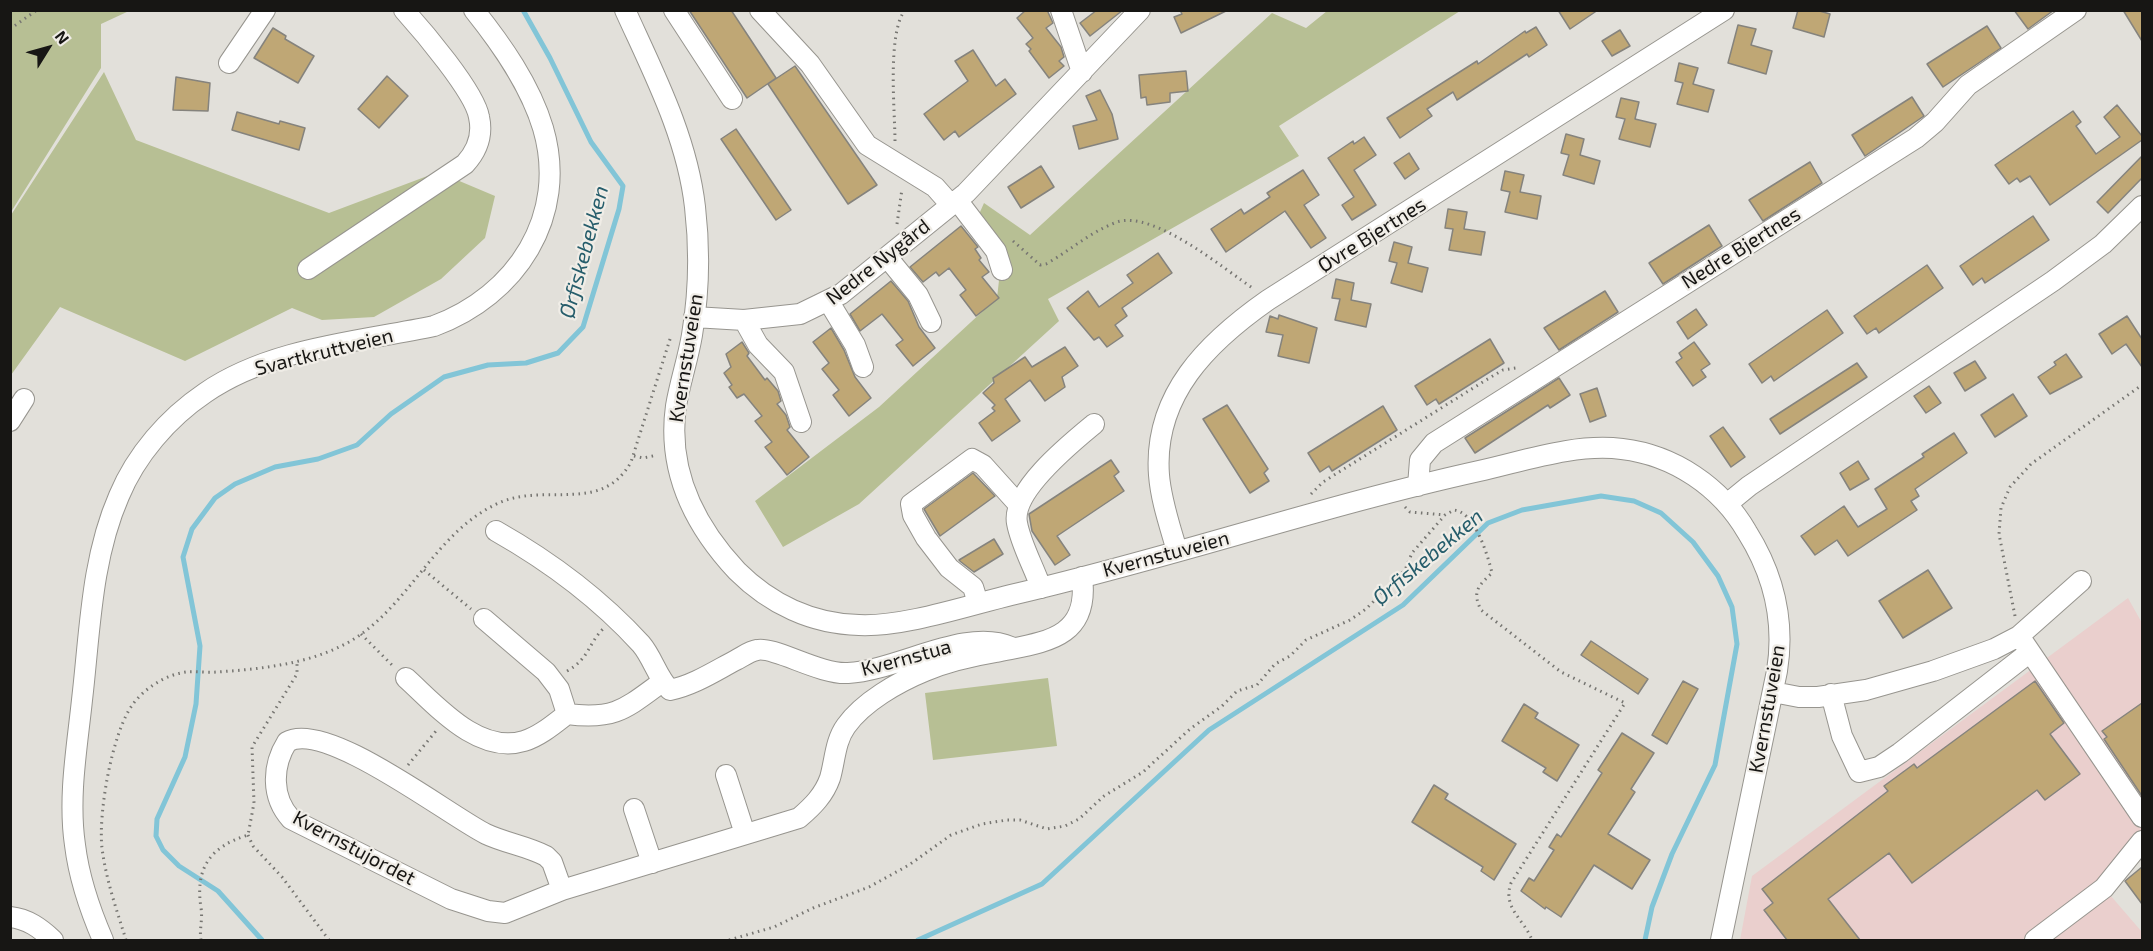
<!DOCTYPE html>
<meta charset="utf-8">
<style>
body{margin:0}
#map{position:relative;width:2153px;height:951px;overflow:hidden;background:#e2e0da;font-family:"Exo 2",sans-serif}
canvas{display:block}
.frame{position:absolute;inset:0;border:12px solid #171614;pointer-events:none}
.north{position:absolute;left:18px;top:18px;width:60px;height:60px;-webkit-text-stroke:4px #f0ede7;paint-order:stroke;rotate:53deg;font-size:16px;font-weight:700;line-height:24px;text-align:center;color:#171614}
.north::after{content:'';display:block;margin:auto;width:21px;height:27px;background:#171614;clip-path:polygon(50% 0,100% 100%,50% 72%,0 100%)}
</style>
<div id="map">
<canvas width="2153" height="951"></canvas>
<div class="frame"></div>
<div class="north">N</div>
</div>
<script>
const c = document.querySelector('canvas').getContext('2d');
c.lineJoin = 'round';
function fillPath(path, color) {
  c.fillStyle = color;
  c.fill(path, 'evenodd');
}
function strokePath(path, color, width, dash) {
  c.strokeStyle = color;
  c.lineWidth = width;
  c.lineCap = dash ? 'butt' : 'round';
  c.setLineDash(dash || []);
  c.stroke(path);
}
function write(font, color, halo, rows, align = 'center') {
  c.font = font + ' "Exo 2",sans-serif';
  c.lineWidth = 4.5;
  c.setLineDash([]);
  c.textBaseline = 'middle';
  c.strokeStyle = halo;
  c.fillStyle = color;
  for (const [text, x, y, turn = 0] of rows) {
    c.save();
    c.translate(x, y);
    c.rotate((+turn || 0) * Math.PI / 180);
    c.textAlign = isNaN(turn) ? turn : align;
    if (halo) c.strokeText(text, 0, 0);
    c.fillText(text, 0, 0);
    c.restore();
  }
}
fillPath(new Path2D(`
 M2128,598L2142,623V840L2104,888L2142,932V940H1740L1752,876Z`), '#eacfcd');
fillPath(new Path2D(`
 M11,10L129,11L101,24V68L11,212Z
 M1327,11H1460L1279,126L1299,156L1048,299L1059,321L859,504L783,547L755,501L879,407L997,298L1002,254L976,221L984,203L1030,235L1272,13L1306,28Z
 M104,72L136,140L329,213L438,172L495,196L485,238L441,279L374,317L322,320L292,308L185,361L60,307L11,375V215Z
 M1048,678L1057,746L933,760L925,693Z`), '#b7bf94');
strokePath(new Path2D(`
 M262,940L218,891L179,866L163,850L156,836L157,819L185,757L196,704L200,646L183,557L192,529L215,498L235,484L275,467L318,459L357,445L391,414L444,377L488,365L526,363L558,353L583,327L619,209L623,186L591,142L550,58L523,10
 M918,940L1042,884L1209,730L1403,605L1488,523L1522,510L1601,496L1634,501L1661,513L1693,542L1718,576L1732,607L1737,644L1715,765L1672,854L1652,907L1645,940`), '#82c5d7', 5);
const building = new Path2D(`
 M689,10H731L776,78L747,98Z
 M1026,10H1047L1053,23L1046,28L1061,47L1064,57L1059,61L1064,66L1049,78L1029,51L1031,49L1026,44L1033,38L1017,18Z
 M1097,10H1123L1090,36L1080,23Z
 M1180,10H1228L1181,33L1174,17L1182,14Z
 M1558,10H1598L1570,29Z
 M1798,10H1816L1830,14L1824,37L1793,28Z
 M2014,10H2054L2028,29Z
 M2123,10H2142V41Z
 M1738,25L1756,29L1751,45L1772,51L1766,74L1728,63Z
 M1987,26L2001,48L1943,87L1927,64Z
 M1536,27L1547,45L1529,57L1527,54L1457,100L1453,92L1427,109L1432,116L1400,138L1387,118L1477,61L1478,64L1525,31L1526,33Z
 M273,28L286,36L285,39L314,56L298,83L254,58Z
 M1620,30L1630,46L1612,56L1602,41Z
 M973,50L996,86L1005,79L1016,94L959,137L955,131L944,140L924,114L968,81L955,61Z
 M1679,63L1698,68L1693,84L1714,90L1708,112L1677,104L1683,83L1675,81Z
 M795,66L877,185L848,204L768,84Z
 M1186,71L1188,91L1170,93V102L1147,105L1146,97L1141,98L1139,75Z
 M387,76L408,96L379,128L358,109Z
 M176,77L210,83L208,111L173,110Z
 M1100,90L1112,114L1118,139L1079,149L1073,126L1097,120L1086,96Z
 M1912,97L1924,116L1865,156L1852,135Z
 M1621,98L1639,102L1635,119L1656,124L1650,147L1619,139L1625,119L1616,117Z
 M2117,105L2142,136V140L2050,205L2030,176L2020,182L2017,178L2009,184L1995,165L2073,111L2081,122L2076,126L2096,154L2120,137L2104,117Z
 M237,112L279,124L280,121L305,128L299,150L232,130Z
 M736,129L791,210L776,220L721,139Z
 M1566,134L1584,139L1580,155L1600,161L1594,184L1563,175L1569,155L1561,153Z
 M1364,137L1376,155L1354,170L1376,205L1352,220L1342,205L1354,197L1328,158L1353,141L1354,144Z
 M1409,153L1419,169L1405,179L1394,163Z
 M2142,156V178L2108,213L2097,202Z
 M1810,162L1822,183L1763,221L1749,200Z
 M1041,166L1054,187L1021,208L1008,187Z
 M1303,170L1319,195L1304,205L1326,238L1311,248L1285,211L1226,252L1211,229L1241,209L1244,214L1270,197L1267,193Z
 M1505,171L1524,175L1520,192L1541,196L1537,219L1505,212L1510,192L1501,190Z
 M1448,209L1467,212L1464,229L1485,232L1481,255L1449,250L1453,229L1445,228Z
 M2033,216L2049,240L1985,283L1982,278L1973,285L1960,266Z
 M1709,225L1722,246L1663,284L1649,263Z
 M961,226L978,247L975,249L981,258L979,260L989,272L982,277L999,298L976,316L960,295L966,290L949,268L939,276L936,272L923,282L910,267Z
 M1394,242L1412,247L1408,263L1428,268L1422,292L1391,283L1397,263L1389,261Z
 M1158,253L1172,273L1122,308L1127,316L1115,325L1123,336L1107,347L1099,337L1094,340L1067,308L1088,291L1099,307L1133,283L1127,275Z
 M1927,265L1943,288L1879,333L1876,328L1867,334L1854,316Z
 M1336,279L1354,283L1351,300L1371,304L1366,327L1335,320L1340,299L1332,298Z
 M891,281L908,301L919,327L935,348L913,366L896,345L903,340L882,314L860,331L850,314Z
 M1605,291L1618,312L1559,350L1544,328Z
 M1696,309L1707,325L1688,339L1677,322Z
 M1827,310L1843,333L1774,381L1771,376L1762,383L1749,364Z
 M1279,315L1317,328L1309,363L1278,356L1283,335L1266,332L1270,316L1278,319Z
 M2127,316L2142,339V367L2126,344L2112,354L2099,334Z
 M831,328L844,350L855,377L871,398L849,416L833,395L839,390L822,369L829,363L813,342Z
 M1490,339L1504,363L1439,404L1436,399L1427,405L1415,386Z
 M742,342L749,353L747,356L765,380L767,378L778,391L781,401L777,404L786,415L790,427L787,430L809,457L787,475L765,447L772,442L755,421L762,416L744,394L737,398L729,387L732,385L724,373L731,367L726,354Z
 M1694,342L1710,364L1701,370L1706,377L1693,386L1676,362L1682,358L1679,353Z
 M1065,347L1078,366L1062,377L1065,387L1045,401L1030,380L1005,399L1020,421L992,441L979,423L995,411L992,408L995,405L983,393L994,383L993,378L1025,357L1032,367Z
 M2066,354L2082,377L2050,394L2038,377L2056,365L2054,362Z
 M1975,361L1986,378L1965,391L1954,373Z
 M1857,363L1867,377L1780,434L1770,419Z
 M1559,378L1570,395L1550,408L1548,405L1475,453L1465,438Z
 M1929,386L1941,403L1926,413L1914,396Z
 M1597,388L1606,416L1590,422L1580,394Z
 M2013,394L2027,416L1995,437L1981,415Z
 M1227,405L1268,469L1264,473L1269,481L1250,493L1203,419Z
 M1383,406L1397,430L1332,471L1329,466L1320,472L1308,453Z
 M1723,427L1745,457L1731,467L1710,436Z
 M1954,433L1967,453L1915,489L1919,496L1911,501L1917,510L1848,556L1837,540L1815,555L1801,536L1844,506L1858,527L1887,509L1875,489L1924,457L1922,454Z
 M1111,460L1119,472L1114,476L1124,491L1057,536L1070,555L1055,565L1032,531L1029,514Z
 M1858,461L1869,479L1850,490L1840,473Z
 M973,473L995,496L940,536L924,509Z
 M994,539L1003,554L974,572L961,562L959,560Z
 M1928,570L1952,608L1903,638L1879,601Z
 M1591,641L1648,679L1638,694L1581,655Z
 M1683,681L1698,689L1667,744L1652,735Z
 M2035,681L2064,723L2050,734L2080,774L2045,800L2037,790L1912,883L1889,853L1828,899L1860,940H1787L1764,910L1773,903L1762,889L1888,791L1884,786L1914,764L1917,768Z
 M2142,703V796L2104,739L2107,737L2102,731Z
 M1524,704L1538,713L1535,718L1579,745L1557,781L1543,772L1546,768L1502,741Z
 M1622,733L1654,753L1631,789L1635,792L1608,834L1650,860L1632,889L1594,865L1561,917L1546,907L1545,909L1521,891L1529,878L1534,881L1554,850L1549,847L1557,834L1561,837L1602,773L1598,770Z
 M1434,785L1448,794L1445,799L1516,844L1494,880L1481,871L1483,867L1412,822Z
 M2142,867V904L2125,881Z`);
fillPath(building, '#bfa775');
strokePath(building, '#85837d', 1.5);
const minor = new Path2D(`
 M625,10C654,74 687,137 695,207C700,250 699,293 692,335C688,359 680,382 676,406C667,470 694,525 737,571C770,604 812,624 859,625C904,627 966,606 1011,595C1168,559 1321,506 1479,471C1524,461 1575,443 1622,449C1674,455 1721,487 1747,532C1774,575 1785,621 1777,671L1721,940
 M674,10L732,99
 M760,10L810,64L867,145L935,187L951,205
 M1061,10L1082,72
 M229,63L265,10
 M957,200L996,251L1002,270
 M887,257L918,295L931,322
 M308,269L465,164C477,151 483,135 479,117C475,92 422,30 404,10
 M829,302L855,345L863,367
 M694,317L744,320L800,314L841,294L966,193L1140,10
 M744,320L758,345L784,372L801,422
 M10,421L24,399
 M1418,486L1420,460L1434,443L1916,138L1935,122L1968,85L2076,10
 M1727,504L1749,486L2053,281L2103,244L2142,206
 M496,531C549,561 599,598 641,644C653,658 657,677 670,690C694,685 715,671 736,660C742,657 750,651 757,650C774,646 820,675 848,673C899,670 966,627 1011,647
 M1177,551C1170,526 1161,501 1159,475C1153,395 1208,342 1268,300L1724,10
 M1041,588C1034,567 1021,545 1017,523C1011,491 1071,443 1094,424
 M978,603L973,587L949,568L926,538L913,515L911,504L972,459L983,465L1019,505
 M484,619L546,672L559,689L567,714
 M2024,643L2142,817
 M406,678C436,705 478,755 524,741C540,736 554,724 567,714C615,720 625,709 662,682
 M1773,692L1799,697H1818L1866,690L1933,671L1994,649L2019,636L2081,581
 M1831,694L1842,736L1859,772L1879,767L1900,753L2030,652
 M726,775L745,834
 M634,809L652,863
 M562,890L552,862L546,856C527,846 505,843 486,834C448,815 325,719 287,742C272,766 271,797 291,819L451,899L488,911L505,913L562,890L799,818C813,806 824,795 830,778C835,761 835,741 846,726C863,702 898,682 925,671C947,662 972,656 996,652C1043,642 1090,640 1082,577
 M10,917C28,919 40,928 53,940
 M103,940C90,910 79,878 75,845C68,797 77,748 82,700C90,632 91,560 119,496C136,455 168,418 205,393C270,348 358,342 434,326C516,296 569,216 543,128C530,85 502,45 474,10
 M2035,940L2104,888L2142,841`);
strokePath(minor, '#97958f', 22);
strokePath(new Path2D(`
 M10,29L37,10
 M895,141C895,112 887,33 905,10
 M897,224L902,189
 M1013,241L1040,265L1046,264C1071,250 1090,232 1117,222C1154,210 1224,269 1254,289
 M634,456L643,458L657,455
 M1311,494L1323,482L1486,380L1503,370L1516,368
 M1405,507L1410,512L1445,515
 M424,570L471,609
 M2015,616L1999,534L2001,508L2010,487L2031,464L2142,385
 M361,634L394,667
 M567,671C589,659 588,644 603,629
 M408,765L436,731
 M248,835L253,846L282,877L329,940
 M126,940C117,911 106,880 102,848C98,814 112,732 133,704C145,688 165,675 186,672C196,671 207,673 217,672C262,669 309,664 349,642C410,607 435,530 501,502C547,483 602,514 631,462L671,336
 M201,940C199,930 203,919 201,908C195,869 209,847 248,835L254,803L252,747L297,674V663
 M729,940L774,927L813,908L869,887L909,865L951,835L982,824L1007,820H1020L1047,829L1065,826L1079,819L1104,796L1143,772L1190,729L1222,706L1237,691L1257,685L1275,664L1290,656L1306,640L1350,620L1366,609L1405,570L1412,553L1445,515L1454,510C1475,512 1488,556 1492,573C1478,586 1472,592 1481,610L1561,672L1625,703L1511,883C1502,908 1524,919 1532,940`), '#767571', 3, [1.5, 4.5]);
strokePath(minor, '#fff', 20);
write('20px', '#171614', '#f0ede7', [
 ["Øvre Bjertnes",1372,235,-32],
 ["Nedre Bjertnes",1741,248,-32],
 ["Nedre Nygård",878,262,-38],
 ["Svartkruttveien",324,352,-14],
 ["Kvernstuveien",686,358,-81],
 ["Kvernstuveien",1166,554,-15],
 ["Kvernstua",906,658,-15],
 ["Kvernstuveien",1767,709,-80],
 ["Kvernstujordet",354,848,28]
]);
write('italic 21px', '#265d6b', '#f0ede7', [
 ["Ørfiskebekken",584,252,-75],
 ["Ørfiskebekken",1428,557,-40]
]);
</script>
